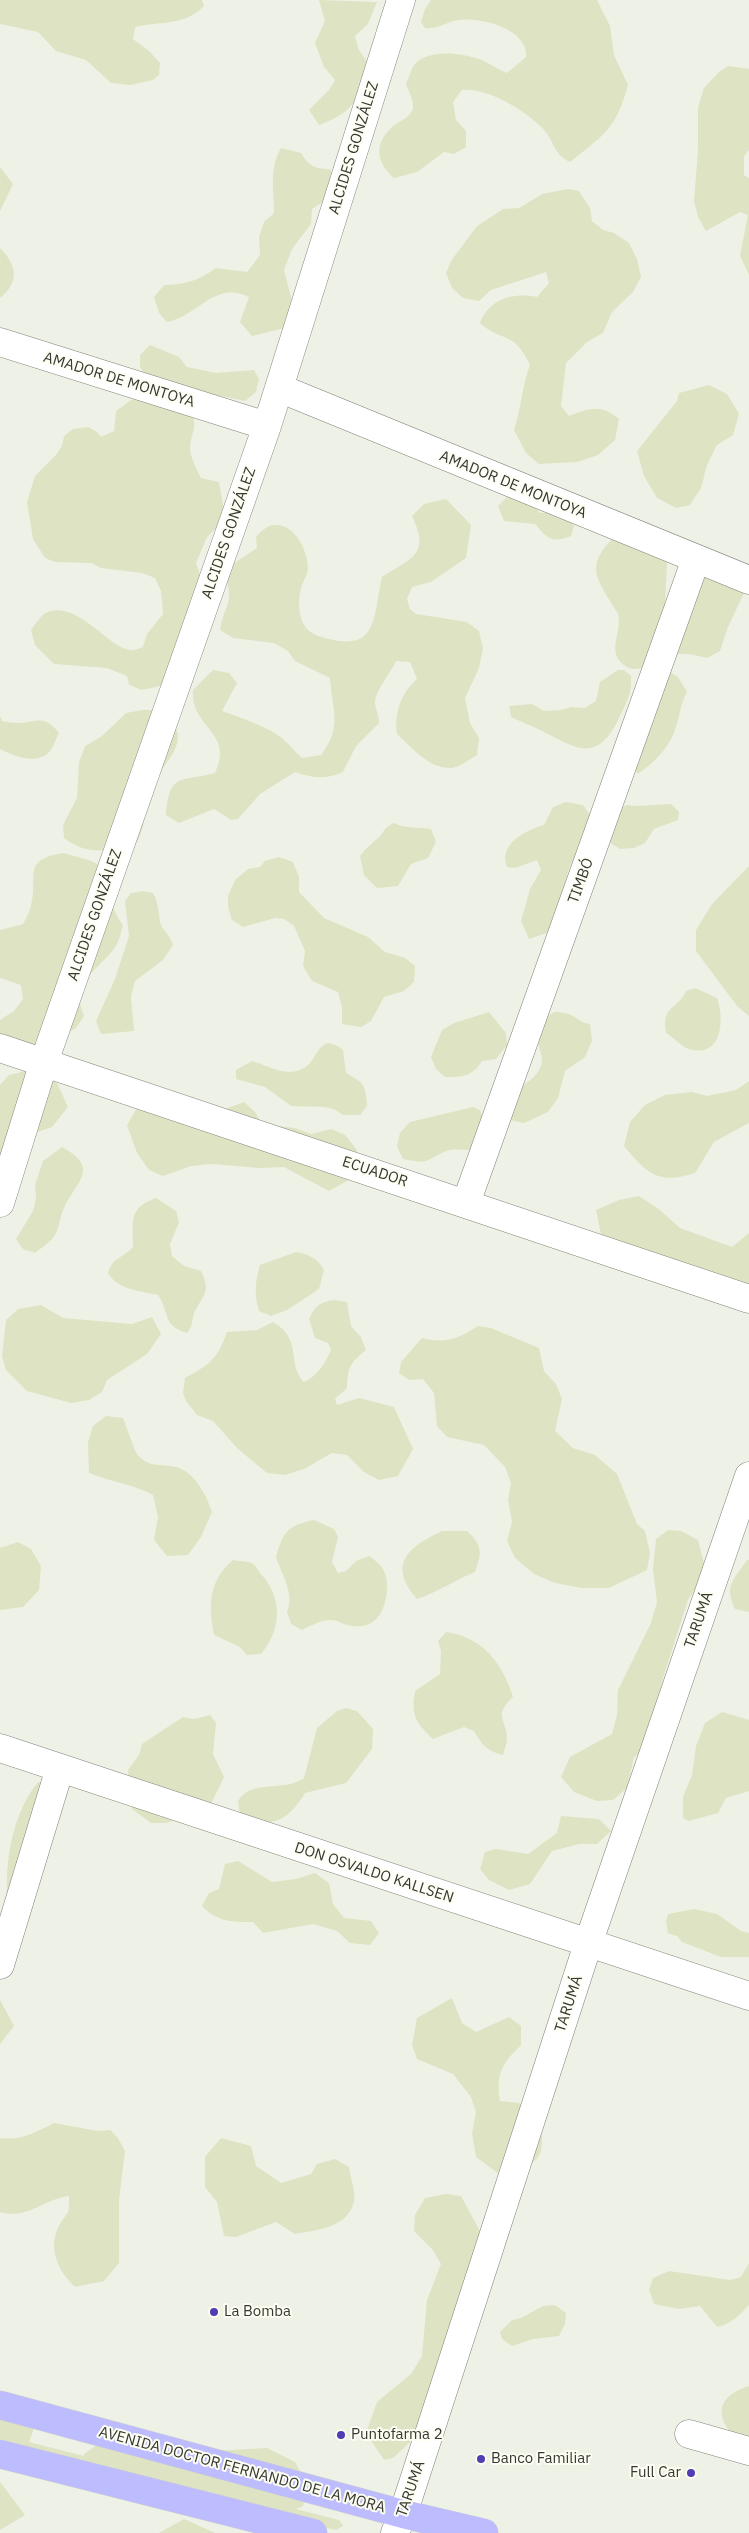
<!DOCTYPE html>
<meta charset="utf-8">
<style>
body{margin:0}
canvas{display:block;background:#eef1e5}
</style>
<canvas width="749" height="2533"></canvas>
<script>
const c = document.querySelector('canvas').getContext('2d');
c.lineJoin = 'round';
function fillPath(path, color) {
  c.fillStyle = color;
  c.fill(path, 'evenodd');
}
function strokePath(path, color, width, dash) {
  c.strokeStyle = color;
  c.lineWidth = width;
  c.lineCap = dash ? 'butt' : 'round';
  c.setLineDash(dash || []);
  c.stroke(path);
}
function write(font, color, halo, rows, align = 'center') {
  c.font = font + ' "IBM Plex Sans",sans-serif';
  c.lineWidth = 4;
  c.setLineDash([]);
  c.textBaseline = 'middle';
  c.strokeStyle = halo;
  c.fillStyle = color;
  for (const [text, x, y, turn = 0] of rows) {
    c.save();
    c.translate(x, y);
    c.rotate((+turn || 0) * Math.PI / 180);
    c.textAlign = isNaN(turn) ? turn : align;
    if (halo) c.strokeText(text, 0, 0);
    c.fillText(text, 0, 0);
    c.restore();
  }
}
fillPath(new Path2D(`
 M0,0H202L204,6C185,26 160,21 135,27L133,39L149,51L160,63L159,75L153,80L130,85L111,83L86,60L56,51L38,32L0,24Z
 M319,0L377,2L368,24L355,36L359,50L368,63C359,99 356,111 319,125L309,110L330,89L335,80L324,67L315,43L325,21Z
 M431,0H597L610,26L614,55L628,85C616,129 605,134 570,162C553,154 556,144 544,130C527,111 487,87 462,90L453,102L456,120L466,131V147L454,154L444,152L417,172L394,178C377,163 373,145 391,128C399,120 411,119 413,107C414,101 408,90 406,84C409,78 411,68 416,63C430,49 462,53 479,59C489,63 497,69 507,73L526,57C526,54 526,49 524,46C516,26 478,17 458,20C446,22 437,30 425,28L421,22L425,9Z
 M728,66L749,69V150L744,156V175L749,178V275L740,256L748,215L740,212L706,231L698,217L694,201L698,150V107L704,88L719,72Z
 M281,148L301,153C309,166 315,169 330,169L337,182L329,198L312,209L311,224L292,249L284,270L294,309L285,328L252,336L240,322L249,297C215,280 198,316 167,322L159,313L154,297L164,285C188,284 197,281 216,268L247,272L260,255L259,237L264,222L274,213C274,190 269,168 281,148Z
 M0,167L13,184L0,211Z
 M568,189L579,191L590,208L592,221L603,230L614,233L629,243L637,259L641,277L633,292L612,312L603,333L587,342L566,363L561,406L569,416C590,408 601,404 619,419L615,440L598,455L577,462L539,464L526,453L514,430C521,409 522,386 530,365C514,330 502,343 480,323C489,299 513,292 537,297L549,283L546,272L491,290L479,301L463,298L452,288L446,273L451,261L477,226L503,209L519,208L542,194Z
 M0,248C17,265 20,282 0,298Z
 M150,345L179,357L187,367L216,373L254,370L259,379L256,392L245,401L207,393H192L146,377L140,367V355Z
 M709,385L727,394L739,414L733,435L717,445L707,465L701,488L690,505L676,508L657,498L644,476L637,451L677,401L679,393Z
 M152,396L191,408C198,431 192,428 190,448C190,457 197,470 201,478L219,482L224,511L217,527L207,537L196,563L202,580L165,685L142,690L129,685L127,676L107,668L54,664L35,645L31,630C35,625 41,615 46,613C77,598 110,651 132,650C135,650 140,648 143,647L147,634L163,614L161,591L155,578L142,573L101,568L91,563L55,562L45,558L33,539L27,502L35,476L56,455L62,446L64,436L73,429L88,427L97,432L101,437L114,431L116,411L131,400Z
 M507,497L531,503L540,513L553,512L567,515L574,526L571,536C552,544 547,538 535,524L504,521L498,506Z
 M446,499L471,525L466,558L431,582L412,587L407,599L410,609L416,614L467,622L479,631L483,648L479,668L465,698L470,723L479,738L477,755C470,759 460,767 452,768C429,769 412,748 397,734C394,713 401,693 417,679L410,662L396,661C391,673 374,692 375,704C376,710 379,716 379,723L356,746L343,772C325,780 313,778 295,772L260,794L238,819L231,820L214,809L179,823L166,815C169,772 181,782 215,773C235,732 190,728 193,690L213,670L229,673L237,683L222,711C239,717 271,728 283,739C290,745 295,752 302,758L321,755C343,726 332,711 330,678L295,661L288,651L274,643L233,638L220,630C224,605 235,604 225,576L228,567L257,548L256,537C265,527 272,522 285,527C299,533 308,554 308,569C308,574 304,579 303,583C298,595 298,609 302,621C307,633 317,636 329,639C380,652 373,612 382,577C411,558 431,555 412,516L424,504Z
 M613,538L661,544L667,562L665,605L701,573L745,591L728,627L720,651L707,658C695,655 682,652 669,655C656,658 641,675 627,667C604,654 623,632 618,614C616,610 612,605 610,601C593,574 589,563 613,538Z
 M618,670H624L631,676C632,694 627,701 620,716C596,768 574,746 536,728C527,724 519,721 511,717L509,706L532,704L544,711L561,710L571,707L585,708L596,701L600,682Z
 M670,672L678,677L687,692C680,705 679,720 674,733C666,751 653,763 638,774L624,756L659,675Z
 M142,710H160C168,717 179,727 178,739C175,757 161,767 154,783C144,802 147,824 137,842C110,851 89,857 64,838L63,825L77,798L79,762L85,746L102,736L126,713Z
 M0,716L2,721C7,722 13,723 19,723C38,722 44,714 59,733C56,738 54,747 50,751C37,766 14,756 0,749Z
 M566,802L583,805L591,816C587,828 585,842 579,853C577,858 572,861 570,866C562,888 560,911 549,932L529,939L521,921L530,889L541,870L537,860L515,868L507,867C498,844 526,830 544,825L553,807Z
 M671,804L679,812L678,820L654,829L645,843L634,848L620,849L609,842L607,814L627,805L636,806Z
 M394,823C406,829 418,827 431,829L436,842L428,858L411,864L398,886L377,888L364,875L360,856C366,848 370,845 377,839C385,833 381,829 394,823Z
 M63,853L89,860L105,868C109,887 110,909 123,925C121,931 120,938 117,944C106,963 83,973 80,997C79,1002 82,1010 84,1016L76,1028L62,1037L0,1060V1020L14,1011L23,999L21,985L0,978V930L23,924C26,918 30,912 31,905C39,877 20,860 63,853Z
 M279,857L293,862L299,877V892L324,918L368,937L385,952L405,958L415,966L414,982L404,991L384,997L371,1021L361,1027L342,1024V1007L338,992L312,981L303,966L305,951L294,926L284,919L275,918L243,927L232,920L228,907V896L235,880L248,869L260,867L265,861Z
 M749,866V1016L737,1006L696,951V930L712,904Z
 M143,891L153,893C159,903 158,914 161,925C163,930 170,935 173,945L163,960L135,981L131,997L134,1031L101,1034L96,1021L115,979L129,936L125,901L131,893Z
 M695,988L717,998C725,1019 722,1059 689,1049C681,1047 674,1037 666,1033C661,1005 677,1011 686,991Z
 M489,1012L506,1033L507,1045L496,1059L482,1061C472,1077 462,1077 445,1077L436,1069L431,1057L442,1030L454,1023Z
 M554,1012C577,1012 575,1022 590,1024L592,1041L585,1057L565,1071L558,1098L548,1112L524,1123L509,1120L512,1093C525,1084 547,1072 541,1054C537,1037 536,1040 539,1022Z
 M327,1043L336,1045L343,1050L346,1073C364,1083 366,1085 367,1106L360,1115H343L334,1109L324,1107L291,1106L265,1087L236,1079V1070L252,1061C270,1066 291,1081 309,1064C316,1057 316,1049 327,1043Z
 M34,1069L57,1083L68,1107L52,1127L20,1138L0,1201V1085L9,1075Z
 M749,1081V1123L714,1142L695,1173C659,1185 647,1174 624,1146L630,1122L645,1105L665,1095L692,1092L707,1096L736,1090Z
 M144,1096L198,1119L244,1102L255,1112L262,1124L295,1128L311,1134L331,1129L345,1135L357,1150L356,1176L329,1191L284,1167L259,1168L212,1164L191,1166L163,1176L149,1170L137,1153L127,1125Z
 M473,1107L480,1110L486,1127L472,1150C464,1150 451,1148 444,1152C423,1162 429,1164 403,1159L397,1146L400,1133L410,1122Z
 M62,1147C100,1168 78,1180 65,1206C60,1215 60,1226 55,1235C51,1242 41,1248 35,1253L23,1249L16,1239L33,1211L36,1198L35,1185L43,1161Z
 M639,1196L660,1210L680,1228L732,1247L749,1233V1286L604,1249L596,1210L619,1200Z
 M156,1198L176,1211L179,1222L170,1244L172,1256L184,1266L201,1271C211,1291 204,1294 195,1311C191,1320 194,1325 187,1333C161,1325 171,1314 158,1295C139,1291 120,1290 108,1274C111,1258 123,1258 133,1247C133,1221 128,1208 156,1198Z
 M296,1252C308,1254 318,1258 324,1270L319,1289L287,1310L271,1316L259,1311C254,1294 255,1282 260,1265Z
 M334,1300L347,1302L351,1326L361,1337L366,1350C349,1364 348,1367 347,1388L335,1399L337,1405L359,1398L394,1407L413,1449L398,1476L379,1480L364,1472L347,1455L332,1453L304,1469L285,1475L267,1473L238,1449L213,1421L197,1415L186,1401L183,1393L185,1378C210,1364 217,1360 227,1332L257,1330L273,1322C304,1340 286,1365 304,1382C317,1376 325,1364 331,1350L328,1343L315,1338L309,1319C315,1306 320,1302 334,1300Z
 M41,1305L63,1318L132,1324L152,1317L161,1334L147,1354L107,1380L102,1392L89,1400L71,1403L27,1391L6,1370L2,1356L6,1320L18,1309Z
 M478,1326L491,1328L539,1348L544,1371L556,1384L562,1399L555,1431L573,1448L595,1455L617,1474L637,1524L645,1531L650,1553L647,1570L609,1588H582L555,1583L534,1574L515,1558L507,1541L512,1522L508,1500L511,1483L505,1467L484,1445L447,1437L437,1426L434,1393L423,1379L409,1380L399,1373L401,1362L422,1338C445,1344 458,1339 478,1326Z
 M106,1416L123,1418C126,1425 135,1452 137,1454C148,1467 156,1464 171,1466C193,1468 206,1494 212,1512L201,1537L188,1555L167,1556L154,1540L158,1517L153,1495C133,1484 111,1482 89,1473L88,1442L93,1426Z
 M314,1520L334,1529L338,1537L332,1562L338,1573L346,1571L356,1561L369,1556C384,1566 388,1574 387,1591C384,1616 373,1631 347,1625C342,1624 337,1620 332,1620C322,1619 310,1626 302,1630L291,1624L287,1612C295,1593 282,1576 276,1557C283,1532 288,1525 314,1520Z
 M668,1530L681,1531L698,1540L704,1563L700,1582L688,1600L662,1681L658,1702L657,1742L634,1757L627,1788L613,1800L597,1801L574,1792L561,1777L570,1757L612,1734L617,1715L618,1690L651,1623L657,1602L653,1569L656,1539Z
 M442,1531H467C483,1546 482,1552 475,1572C455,1580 438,1592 417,1599C387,1564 408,1547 442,1531Z
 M18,1542L31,1549L41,1566L39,1590L23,1607L0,1610V1548Z
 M233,1560C239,1561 248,1561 253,1564C255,1565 258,1570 260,1573C283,1597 282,1629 261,1654L247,1655L240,1647L214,1635C208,1605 209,1580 233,1560Z
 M747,1560H749V1612L735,1609C724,1585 733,1581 747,1560Z
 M446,1632C483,1637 503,1664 513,1697C492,1716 507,1719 507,1739C507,1744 504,1750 503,1755C487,1751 482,1745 474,1731L464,1727L433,1739C415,1722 411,1715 415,1691L440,1674L441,1651L438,1641Z
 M346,1708L357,1711L373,1729L372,1749L346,1783L305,1793C288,1821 271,1830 240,1815L238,1801C252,1778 284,1793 304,1778L317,1728L337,1711Z
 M722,1712L749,1720V1791L726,1798L718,1813L689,1821L683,1818V1797L692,1775L696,1746L705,1723Z
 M210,1715L216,1723L213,1754L224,1777L211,1804L167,1823H151L132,1809L128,1770L139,1755L142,1744L183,1717L194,1719Z
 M38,1782L57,1783L16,1900L7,1892C6,1854 14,1812 38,1782Z
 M561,1816L599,1819L611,1831L597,1844H579L552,1851L530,1884L509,1890L489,1880L480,1869L485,1852L496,1849L528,1854L557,1833Z
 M238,1861L272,1882L296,1879L315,1873L329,1883L333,1904L344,1918L371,1921L379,1933L370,1945L350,1943L337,1931L313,1924L263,1933L253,1922C232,1922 217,1922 202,1906L209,1893L219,1889L225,1864Z
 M694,1909L717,1914L741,1931L749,1933V1957H721L682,1942L677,1936L668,1933L666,1921L668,1914Z
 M452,1998L462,2023L476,2032L509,2017L521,2026V2045C502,2064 496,2073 500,2101L519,2103L538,2115C548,2158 541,2165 499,2174L476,2157L472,2133L476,2112L471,2097L453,2074L417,2059L412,2045L417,2018Z
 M0,2000L14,2026L0,2044Z
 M54,2123L98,2131L110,2130L118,2138L125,2151L119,2200V2263L104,2281L75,2287C57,2270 47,2247 60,2224C69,2210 69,2215 69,2196C45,2199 26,2220 0,2212V2138C21,2141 36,2132 54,2123Z
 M221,2138L251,2146L256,2166L281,2183L311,2174L317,2164L335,2159L349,2167C350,2176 356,2192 354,2202C347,2228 317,2230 295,2234L276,2222L236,2237L224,2236L217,2202L205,2187V2157Z
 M446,2194L461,2196L481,2233L421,2432L393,2458L384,2460L366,2433L377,2402L411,2374L422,2356L427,2300L441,2264L432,2249L414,2231L415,2215L425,2198Z
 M749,2263V2305C738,2316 732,2324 717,2327L700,2306L679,2309L654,2304L649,2290L653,2278L669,2271L730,2280L741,2277Z
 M555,2305L566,2313L565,2324L559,2336L533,2339L512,2346L502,2339L500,2332L512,2320L521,2318L543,2306Z
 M749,2386V2450C721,2429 705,2400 749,2386Z
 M0,2410L36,2423L29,2442L84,2456V2454L108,2437L177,2453L267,2448L295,2462L308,2486L303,2506L296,2509L339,2520L343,2526L336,2530L0,2455Z
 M0,2482L25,2515L0,2530Z
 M184,2519L215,2533H159Z`), '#dee4c3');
const minor = new Path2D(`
 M0,342L267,426
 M279,388L749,580
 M0,1048L749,1299
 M0,1203L44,1062L267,426L401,0
 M466,1203L696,559
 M0,1748L749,1996
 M0,1965L60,1768
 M689,2434L749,2451
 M395,2533L403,2514L588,1944L749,1476`);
const highway = new Path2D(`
 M0,2405L403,2514L484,2533
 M0,2454L313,2533`);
strokePath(minor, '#818379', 29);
strokePath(highway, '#cfcfce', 29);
strokePath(minor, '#fff', 28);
strokePath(highway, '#bcbcff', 28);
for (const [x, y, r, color] of [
 [214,2312,5,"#513cb4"],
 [341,2435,5,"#513cb4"],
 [481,2459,5,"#513cb4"],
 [691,2473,5,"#513cb4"]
]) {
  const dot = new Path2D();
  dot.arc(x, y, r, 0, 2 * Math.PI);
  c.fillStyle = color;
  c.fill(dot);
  strokePath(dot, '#fcfef2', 2);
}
write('15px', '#373733', '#fcfef2', [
 ["ALCIDES GONZÁLEZ",354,148,-73],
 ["AMADOR DE MONTOYA",119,380,17],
 ["AMADOR DE MONTOYA",513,485,22],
 ["ALCIDES GONZÁLEZ",229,533,-71],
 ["TIMBÓ",581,881,-70],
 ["ALCIDES GONZÁLEZ",95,915,-71],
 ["ECUADOR",375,1172,18],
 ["TARUMÁ",699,1620,-71],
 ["DON OSVALDO KALLSEN",374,1873,18],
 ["TARUMÁ",569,2004,-72],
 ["AVENIDA DOCTOR FERNANDO DE LA MORA",242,2470,15],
 ["TARUMÁ",411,2489,-71]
]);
write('15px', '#373733', '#fcfef2', [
 ["La Bomba",224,2312],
 ["Puntofarma 2",351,2435],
 ["Banco Familiar",491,2459],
 ["Full Car",681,2473,"right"]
], 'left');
</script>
